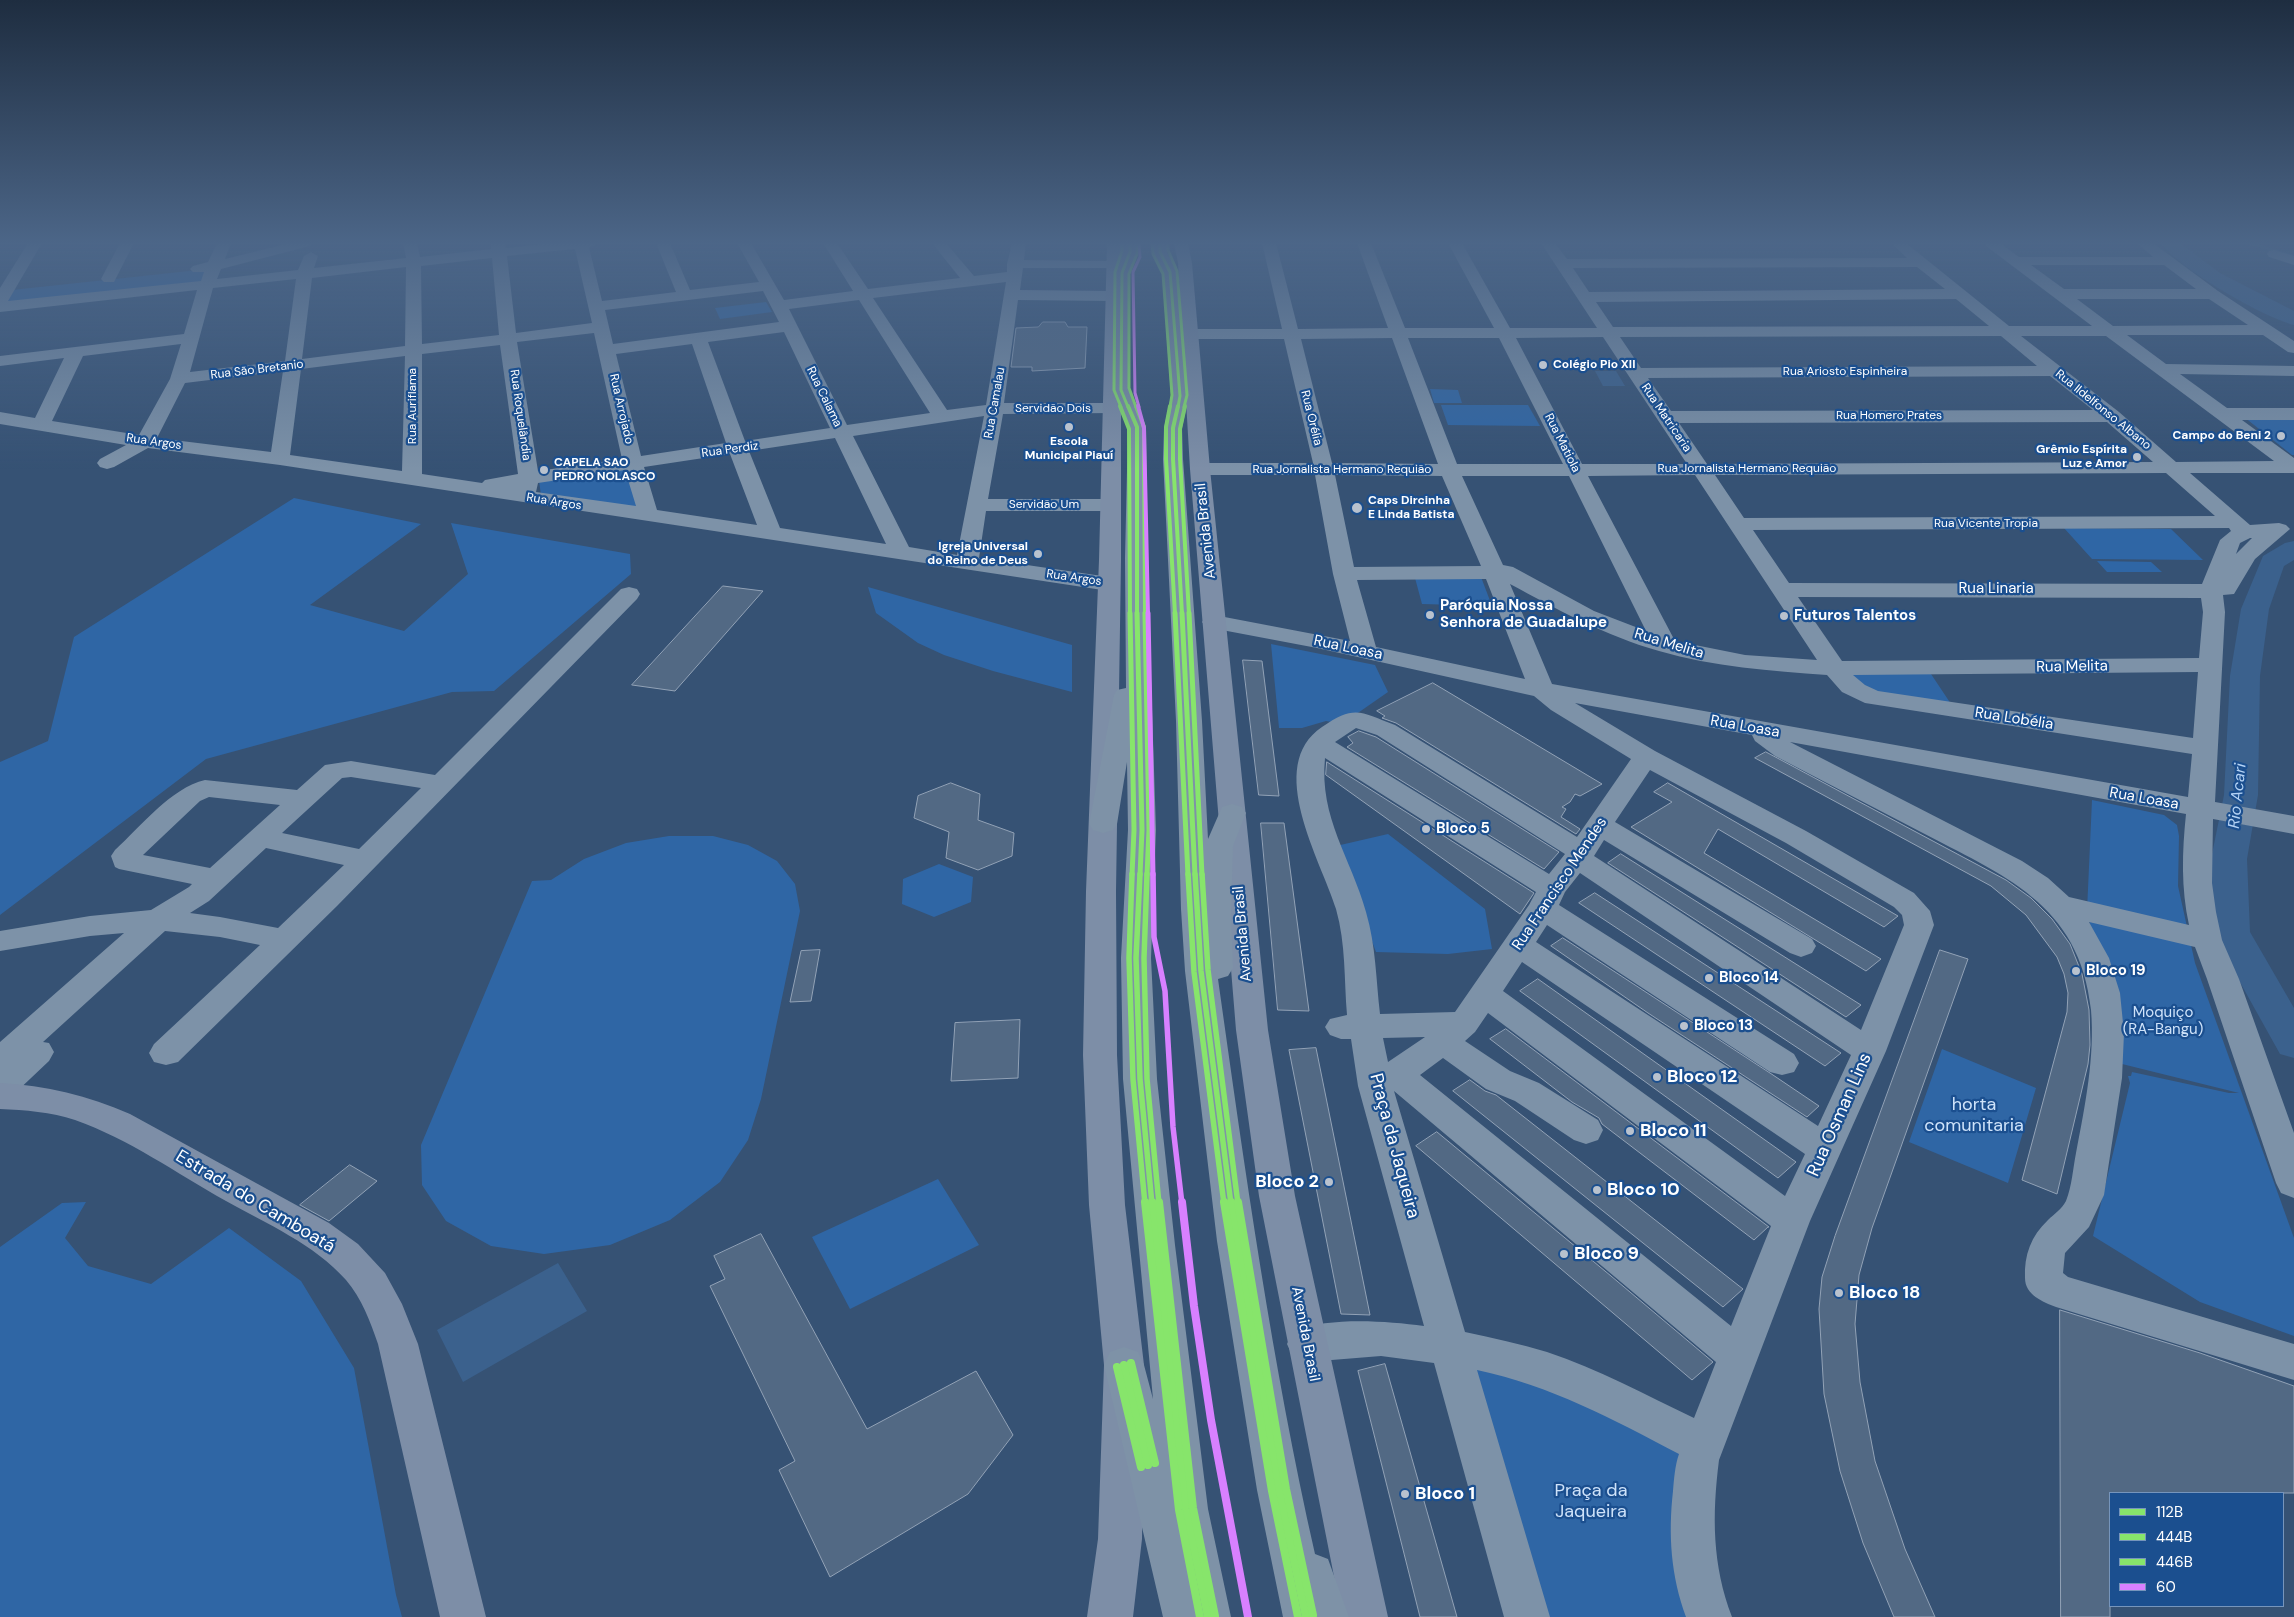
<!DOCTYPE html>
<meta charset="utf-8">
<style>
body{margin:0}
#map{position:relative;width:2294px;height:1617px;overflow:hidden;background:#365274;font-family:"DM Sans",sans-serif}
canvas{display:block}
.legend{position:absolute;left:2109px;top:1492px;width:175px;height:115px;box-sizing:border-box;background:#1b4f8f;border:1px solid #7695bc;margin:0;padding:6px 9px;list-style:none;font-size:15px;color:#fff}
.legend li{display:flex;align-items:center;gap:10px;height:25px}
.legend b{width:25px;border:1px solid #7695bc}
</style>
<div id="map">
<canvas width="2294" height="1617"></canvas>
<ul class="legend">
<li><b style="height:6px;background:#87e56b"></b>112B</li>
<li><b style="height:6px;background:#87e56b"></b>444B</li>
<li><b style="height:6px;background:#87e56b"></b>446B</li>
<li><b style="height:6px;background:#d880ff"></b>60</li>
</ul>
</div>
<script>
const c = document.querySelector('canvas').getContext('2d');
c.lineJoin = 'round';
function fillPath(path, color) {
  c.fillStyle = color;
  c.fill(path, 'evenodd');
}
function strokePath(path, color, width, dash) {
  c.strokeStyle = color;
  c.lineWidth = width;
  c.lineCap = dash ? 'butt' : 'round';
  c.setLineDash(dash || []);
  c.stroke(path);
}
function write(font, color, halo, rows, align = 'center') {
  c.font = font + ' "DM Sans",sans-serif';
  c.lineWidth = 4.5;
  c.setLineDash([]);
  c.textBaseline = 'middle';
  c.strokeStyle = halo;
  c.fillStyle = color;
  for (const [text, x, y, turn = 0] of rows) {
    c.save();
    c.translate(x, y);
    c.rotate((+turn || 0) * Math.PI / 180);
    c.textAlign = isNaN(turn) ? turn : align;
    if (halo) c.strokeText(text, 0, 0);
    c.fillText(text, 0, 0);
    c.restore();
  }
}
fillPath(new Path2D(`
 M208,269L204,283L6,304L12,290Z
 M766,302L772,312L720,319L715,308Z
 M1430,389L1458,390L1462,403H1434Z
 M1441,405H1528L1540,426L1448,425Z
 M2244,417H2294V455H2292Z
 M628,467L648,513L541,495L539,481Z
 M294,498L421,524L310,605L404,631L468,574L451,523L630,554L631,574L494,691L452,692L206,759L0,915V762L48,741L74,637Z
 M2064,528L2171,529L2203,560L2092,559Z
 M2097,561L2151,562L2162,572H2107Z
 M1481,577L1492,606L1422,604L1415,578Z
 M868,587L1072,645V692L993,671L944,655L918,643L876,613Z
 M1271,644L1375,665L1388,692L1342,724L1326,721L1302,728H1279Z
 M1850,673L1931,674L1953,707L1862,692Z
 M2092,800L2164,815L2177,825L2179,836L2178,886L2195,963L2294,1238V1336L2200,1302L2093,1236L2130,1083L2128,1076H2131L2132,1072L2229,1093H2239L2122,1064L2087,911Z
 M1388,834L1485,909L1492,949L1448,954L1376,952L1336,846Z
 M669,836H713L748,845L777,861L795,884L800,911L761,1099L748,1140L720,1182L670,1220L610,1245L544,1254L491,1246L446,1221L422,1185L421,1145L532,881L551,880L584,859L626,843Z
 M939,864L973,877L971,902L934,917L902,904L903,879Z
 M1942,1049L2036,1088L2008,1183L1909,1142Z
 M938,1179L979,1245L850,1309L812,1237Z
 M86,1202L65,1238L88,1266L151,1284L229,1228L301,1281L354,1368L396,1595L402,1617H0V1247L62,1203Z
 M1453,1348L1696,1445L1700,1617H1520Z`), '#2f66a5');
fillPath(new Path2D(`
 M1595,371H1616L1625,386H1603Z
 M558,1263L587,1311L463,1382L437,1330Z`), '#3b618d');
strokePath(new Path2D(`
 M2249,243L2294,256`), '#3b618d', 3);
fillPath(new Path2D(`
 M2161,243H2180L2220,273L2294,311V325C2263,317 2179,269 2161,243Z
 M2294,541V560L2284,566L2269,609L2260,676L2258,795L2247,859L2250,932L2294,1008V1058L2280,1054L2212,932L2211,859L2224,795L2230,676L2241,609L2263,556L2285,543Z`), '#3b618d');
const building = new Path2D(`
 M1043,322H1065L1068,327H1087L1085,368L1032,371V367H1011L1016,328L1038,327Z
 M723,586L763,591L675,691L632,685Z
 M1243,660L1262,661L1279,796L1259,795Z
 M1433,683L1602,784L1580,796L1575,794L1570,802L1562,807L1566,809L1561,817L1580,829L1576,834L1396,723L1382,718L1385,716L1377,711Z
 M1359,731L1376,737L1559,852L1544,869L1347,747L1353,743L1348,737Z
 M1766,752L2006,880L2031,898L2052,919L2070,944L2082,974L2089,1010L2090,1045L2088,1064L2057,1194L2022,1180L2067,1012L2068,993L2064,974L2057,957L2026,915L1991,886L1755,758Z
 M1327,762L1534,893L1520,914L1326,775Z
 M951,783L980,794L978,820L1014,833L1012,856L978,870L946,858L949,832L914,818L918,796Z
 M1668,783L1898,916L1884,927L1718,829L1704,853L1881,959L1866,971L1631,827L1672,802L1654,792Z
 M1261,823H1284L1309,1011L1278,1010Z
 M1621,854L1861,1005L1846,1017L1608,863Z
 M1595,893L1841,1053L1825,1066L1579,903Z
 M1563,938L1773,1075L1819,1106L1807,1117L1648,1013L1551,946Z
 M820,950L811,1001L790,1002L801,951Z
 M1940,950L1968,959L1872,1228L1859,1275L1855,1324L1860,1382L1875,1461L1905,1549L1935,1617H1894L1863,1543L1840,1471L1824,1394L1819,1309L1822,1277L1835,1236Z
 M1538,979L1796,1162L1778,1178L1520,991Z
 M1020,1020L1018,1078L951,1081L955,1023Z
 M1506,1029L1769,1227H1768L1754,1240L1602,1124L1599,1118L1572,1102L1490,1039Z
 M1316,1048L1370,1315L1341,1314L1289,1050Z
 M1470,1080L1485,1091L1496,1095L1743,1289L1723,1307L1453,1091Z
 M1437,1132L1611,1276L1713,1362L1692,1380L1416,1146Z
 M350,1165L377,1181L329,1221L300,1205Z
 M761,1234L867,1429L976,1371L1013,1435L968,1494L830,1577L779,1470L795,1461L710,1286L725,1279L714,1256Z
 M2060,1310L2200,1353L2294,1386V1493H2110V1617H2061Z
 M1385,1364L1457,1617H1420L1358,1371Z`);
fillPath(building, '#526984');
strokePath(building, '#92a2b6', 1);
fillPath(new Path2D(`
 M28,243H42L8,301L201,281L204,272H193L190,269L193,266L208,262L217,243H231L225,259L290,243H312L310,246L221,269L217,279L298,270L304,256L311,252L318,256L314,268L406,258L403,243H417L420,257L491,249V243H505L506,248L553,243H596L594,246L589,247L602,301L676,292L656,243H670L690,290L759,282L737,243H751L784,300L853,291L823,243H837L868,289L960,278L932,243H946L974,276L1007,272V264L1012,243H1026L1024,260L1119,261L1121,264L1114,268H1023L1020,290L1113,291L1119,293L1121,296L1119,299L1113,301L1018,300L1004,403H1112L1118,404L1121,408L1118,412L1112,413L1003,414L988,499H1111L1118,501L1121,505L1118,509L1111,511H986L979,558L1109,577L1117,579L1120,584L1117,589L1109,591L280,465L148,448L114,467L107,469L100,467L97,463L100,459L126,445L0,424V412L35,418L64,358L0,366V356L184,334L197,290L0,312V288ZM575,249L592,323L516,333L507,256ZM492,258L499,335L422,344L421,266ZM406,267L405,346L302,359L312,278ZM296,279L285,361L190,372L213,288ZM1006,282L986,405L947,410L873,298ZM763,291L779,322L613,344L605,310ZM859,300L930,413L847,425L789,309ZM784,332L830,428L745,441L708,342ZM594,333L622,459L538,471L517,342ZM181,344L170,379L139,435L52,421L83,356ZM692,344L726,443L641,456L616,354ZM500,345L518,474L485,480L482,483L422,474V354ZM405,356L402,471L290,455L301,369ZM283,371L271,452L157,438L185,383ZM984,416L957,555L909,547L853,436ZM835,438L886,544L780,528L749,451ZM730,454L757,525L657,510L644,467ZM625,470L636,506L536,492L538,483Z
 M120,243H134L114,282H104L101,279Z
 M1262,243H1276L1298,329L1388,328L1357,243H1371L1405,328H1494L1448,243H1462L1510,328H1597L1541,243H1555L1567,259L1907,258L1891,243H1906L2009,326H2092L1986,246L1984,243H2000L2019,257H2153L2137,243H2153L2218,291L2294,341V353L2288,352L2263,335H2127L2166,364L2294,366V376L2180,374L2227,408H2294V420H2242L2294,458V473H2190L2250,525L2279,523L2286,525L2290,529L2255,559L2234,594L2223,595L2225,612L2215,802L2294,816V834L2213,819L2212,883L2216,912L2222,940L2239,979L2294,1133V1198L2281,1193L2276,1183L2207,979L2195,947L2089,922L2109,958L2120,993L2124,1033L2122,1078L2104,1195L2089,1227L2065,1253L2063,1273L2068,1277L2294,1344V1380L2056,1307C2043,1302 2025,1295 2025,1278C2024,1255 2031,1236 2048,1220C2054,1214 2062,1209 2066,1201C2072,1186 2073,1168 2076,1153C2085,1106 2095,1057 2091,1010C2080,903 2002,875 1919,831C1871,806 1823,781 1775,756L1755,741L1752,735L1575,703L1655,751L1806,831L1914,893L1930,911L1934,925L1886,1051L1810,1221L1719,1460C1712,1515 1712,1565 1732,1617H1686C1671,1576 1668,1535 1673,1491C1674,1479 1675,1465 1679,1454C1612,1419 1552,1386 1477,1370L1550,1617H1504L1434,1363L1381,1356L1307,1362L1293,1357L1287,1344L1293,1331C1331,1317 1384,1321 1424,1326L1358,1086L1351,1039H1341L1330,1035L1325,1027L1330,1019L1347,1015C1344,980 1346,944 1336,909C1321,860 1264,766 1322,727C1355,704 1361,712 1395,725L1577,837L1631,759L1551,710L1534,696L1317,648L1206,627L1202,622L1206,617L1214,615L1350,641L1333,574L1315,475H1200L1193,473L1190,469L1193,465L1200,463H1313L1284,339H1189L1183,338L1181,334L1183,330L1189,329H1282ZM2031,265H2164L2196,289H2064ZM1917,267L1945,289L1589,292L1573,268ZM1956,299L1989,326L1613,327L1596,302ZM2077,299H2209L2248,325L2113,326ZM2001,336L2037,366L1641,368L1620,337ZM2021,336H2106L2274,461L2176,462L2119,412ZM1603,337L1687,464H1582L1516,338ZM1392,338L1438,464L1332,463L1301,339ZM1408,338H1499L1563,464H1457ZM2050,376L2093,410L1671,411L1648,378ZM2107,422L2153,462L1707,464L1679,423ZM2166,473L2215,516L1744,518L1715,475ZM1335,475L1442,476L1481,566L1354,567ZM1695,475L1817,660L1745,655L1675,641L1588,476ZM1462,476H1569L1646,631L1594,611L1513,567L1503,565ZM2229,528L2231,531L2220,540L2202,584L1789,583L1753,530ZM2250,538H2252L2236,554L2240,543ZM1486,579L1525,679L1376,647L1357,580ZM1510,584C1558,610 1606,636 1659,651C1714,667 1771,671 1827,675L1842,692L1865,703L2192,754L2188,797L1552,684ZM1798,597L2201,598L2203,612L2199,658L1842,661ZM2198,672L2193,738L1878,691L1865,685L1853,675ZM1356,728L1377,735L1565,854L1549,874L1335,742ZM1790,742L2186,814C2182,852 2181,888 2189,925L2069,897L2048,878L2022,861ZM1325,758L1536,892L1529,905L1455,1012L1380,1014C1376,980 1376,946 1366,912C1351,858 1319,818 1325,758ZM1650,770L1786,843L1894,907L1902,915L1904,925L1861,1030L1594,856L1604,840L1790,953L1801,957L1812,953L1816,946L1812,939L1615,822ZM1580,873L1851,1055L1818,1126L1536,942L1547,925L1770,1072L1782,1075L1794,1072L1799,1063L1794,1054L1559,905L1565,892ZM1522,962L1805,1154L1785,1196L1503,991ZM1488,1013L1771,1226L1731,1326L1420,1075L1443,1058L1486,1089L1515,1101L1574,1140L1586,1144L1598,1140L1603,1130L1598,1120L1539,1083L1510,1071L1465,1041L1475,1032ZM1425,1037L1388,1062L1383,1038ZM1394,1091L1716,1362L1694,1418C1646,1395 1598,1369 1547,1352C1520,1344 1493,1338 1465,1332Z
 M2274,250L2294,256V265L2269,257L2267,254L2269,251Z
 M629,587L637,589L640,594L637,599L337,906L178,1062L166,1065L154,1062L149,1053L154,1044L260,945L220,937L165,931L43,1042L49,1043L54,1052L49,1061L12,1096L0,1100V1042L124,933L90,936L0,951V931L90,916L151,910L189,887L192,884L119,869L115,867L111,856L115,850C141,826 171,788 205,780L297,790L325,765L351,761L435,775L621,589ZM351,777L421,788L359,849L282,833L342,778ZM209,797L280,805L210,868L143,855L200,801ZM266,848L344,865L278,928L220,917L190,913L209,901Z`), '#7d92a8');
fillPath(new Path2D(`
 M1107,243H1121V560L1116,891L1117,1055L1125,1205L1144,1365L1142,1539L1133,1617H1087L1098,1539L1104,1365L1089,1205L1083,1055L1086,891L1099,560Z
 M1174,243H1188L1192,263L1210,469L1268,1030L1295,1196L1388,1617H1342L1259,1196L1236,1030L1190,469L1178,263Z
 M0,1083C46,1085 88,1096 130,1114L329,1223L358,1244L385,1273L402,1304L418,1344L486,1617H440L378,1344C370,1321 362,1299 346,1280C314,1244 267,1224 226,1201C176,1173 129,1139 75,1120C51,1112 25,1110 0,1109Z`), '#7d8ea7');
fillPath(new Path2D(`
 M1123,243H1137V252L1130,273V390L1146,427L1147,558L1156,830L1151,958L1157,1079L1175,1245L1208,1509L1231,1617H1163L1104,1365L1110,1352L1124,1347L1138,1352L1144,1365L1153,1399L1123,1079L1121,958L1128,830L1127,762L1117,824L1113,830L1103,833L1093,830L1089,824L1114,695L1117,690L1126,688L1125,558L1128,427L1112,390L1114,273L1123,252Z
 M1153,243H1167V252L1178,272L1189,396L1182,428L1183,459L1202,721L1208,839L1222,807L1232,804L1242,807L1246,813L1233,846L1231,915L1233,968L1228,976L1218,979C1245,1171 1272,1364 1315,1554L1328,1559L1349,1617H1283L1257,1490L1217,1241L1185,971L1181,909L1176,721L1163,459L1164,428L1171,396L1162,272L1153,252Z`), '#7e92a7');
strokePath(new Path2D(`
 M1160,243V252L1170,272L1180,396L1178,407
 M1128,407L1121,390L1122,273L1130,252V243`), '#87e56b', 3);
strokePath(new Path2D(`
 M1128,406L1137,427V614
 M1178,406L1173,428V459L1182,614`), '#87e56b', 4);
strokePath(new Path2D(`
 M1137,613L1142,830L1140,875
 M1182,613L1195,875`), '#87e56b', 5);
strokePath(new Path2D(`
 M1140,874L1136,958L1140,1079L1152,1204
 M1195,874L1201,971L1231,1204`), '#87e56b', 5.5);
strokePath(new Path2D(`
 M1152,1202L1186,1509L1208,1617
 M1231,1202L1279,1490L1306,1617
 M1124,1365L1148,1465`), '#87e56b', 8);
strokePath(new Path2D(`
 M1152,243L1153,254L1163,274L1172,395L1170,407
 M1121,407L1114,390L1115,272L1122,251V243`), '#87e56b', 3);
strokePath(new Path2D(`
 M1120,406L1129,429L1130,614
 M1170,406L1166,427V459L1175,614`), '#87e56b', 4);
strokePath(new Path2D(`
 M1130,613L1134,830L1132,875
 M1175,613L1188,875`), '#87e56b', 5);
strokePath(new Path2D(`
 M1132,874L1129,958L1133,1079L1145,1204
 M1188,874L1194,972L1224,1204`), '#87e56b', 5.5);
strokePath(new Path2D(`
 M1145,1202L1179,1510L1200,1617
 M1224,1202L1272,1491L1298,1617
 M1117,1367L1141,1467`), '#87e56b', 8);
strokePath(new Path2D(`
 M1168,243V250L1177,271L1187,395L1184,407
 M1136,407L1129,388V274L1137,254L1138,243`), '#87e56b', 3);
strokePath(new Path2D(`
 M1136,406L1144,427L1145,614
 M1185,406L1180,429V459L1189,614`), '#87e56b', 4);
strokePath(new Path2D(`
 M1145,613L1149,830L1147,875
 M1189,613L1202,875`), '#87e56b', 5);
strokePath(new Path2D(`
 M1147,874L1144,958L1147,1079L1159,1204
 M1202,874L1208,970L1238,1204`), '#87e56b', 5.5);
strokePath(new Path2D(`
 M1159,1202L1193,1508L1215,1616
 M1238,1202L1286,1489L1313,1615
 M1131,1363L1155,1463`), '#87e56b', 8);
strokePath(new Path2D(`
 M1139,407L1135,393L1133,272L1140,257L1139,243`), '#d880ff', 3);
strokePath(new Path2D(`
 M1138,406L1144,428L1148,614`), '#d880ff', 4);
strokePath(new Path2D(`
 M1148,613L1153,875`), '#d880ff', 5);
strokePath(new Path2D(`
 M1153,874L1154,937L1165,991L1173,1127L1182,1204`), '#d880ff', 5.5);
strokePath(new Path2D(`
 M1182,1202L1194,1306L1211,1420L1248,1617`), '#d880ff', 8);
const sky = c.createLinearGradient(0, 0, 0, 469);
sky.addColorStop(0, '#1e2d40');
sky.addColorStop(0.52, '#4c6688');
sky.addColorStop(1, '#4c668800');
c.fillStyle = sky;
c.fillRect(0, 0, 2294, 469);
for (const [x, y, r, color] of [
 [1543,365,5,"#b9c2ce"],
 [1069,427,5,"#b9c2ce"],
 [2281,436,5,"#b9c2ce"],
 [2137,457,5,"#b9c2ce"],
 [544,470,5,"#b9c2ce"],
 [1357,508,6,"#b9c2ce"],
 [1038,554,5,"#b9c2ce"],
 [1430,615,5,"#b9c2ce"],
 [1784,616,5,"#b9c2ce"],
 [1426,829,5,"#b9c2ce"],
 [2076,971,5,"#b9c2ce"],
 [1709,978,5,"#b9c2ce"],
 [1684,1026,5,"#b9c2ce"],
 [1657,1077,5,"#b9c2ce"],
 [1630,1131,5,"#b9c2ce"],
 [1329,1182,5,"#b9c2ce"],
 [1597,1190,5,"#b9c2ce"],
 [1564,1254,5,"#b9c2ce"],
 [1839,1293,5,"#b9c2ce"],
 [1405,1494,5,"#b9c2ce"]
]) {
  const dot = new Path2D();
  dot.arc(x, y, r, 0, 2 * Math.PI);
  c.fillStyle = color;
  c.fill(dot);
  strokePath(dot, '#1b4f8f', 2);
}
write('bold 12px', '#fff', '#1b4f8f', [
 ["Colégio Pio XII",1553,365],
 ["Campo do Beni 2",2271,436,"right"],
 ["Escola",1069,442,"center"],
 ["Municipal Piauí",1069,456,"center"],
 ["Grêmio Espírita",2127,450,"right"],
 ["Luz e Amor",2127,464,"right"],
 ["CAPELA SAO",554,463],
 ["PEDRO NOLASCO",554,477],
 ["Caps Dircinha",1368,501],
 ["E Linda Batista",1368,515],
 ["Igreja Universal",1028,547,"right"],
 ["do Reino de Deus",1028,561,"right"]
], 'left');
write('12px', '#fff', '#1b4f8f', [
 ["Rua São Bretanio",257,370,-7],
 ["Rua Ariosto Espinheira",1845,372],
 ["Rua Calama",824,397,64],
 ["Rua Camalau",995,403,-80],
 ["Rua Auriflama",413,406,-90],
 ["Rua Arrojado",621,409,77],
 ["Servidão Dois",1053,409],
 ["Rua Ildelfonso Albano",2103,410,39],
 ["Rua Roquelândia",520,415,82],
 ["Rua Homero Prates",1889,416],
 ["Rua Orélia",1311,418,76],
 ["Rua Matricaria",1666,418,56],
 ["Rua Argos",154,442,8],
 ["Rua Matiola",1562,443,63],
 ["Rua Perdiz",730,450,-8],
 ["Rua Jornalista Hermano Requião",1747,469],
 ["Rua Jornalista Hermano Requião",1342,470],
 ["Rua Argos",554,502,9],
 ["Servidão Um",1044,505],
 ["Rua Vicente Tropia",1986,524],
 ["Rua Argos",1074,578,8]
]);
write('15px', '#fff', '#1b4f8f', [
 ["Avenida Brasil",1206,531,-96],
 ["Rua Linaria",1996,589],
 ["Rua Melita",1669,644,17],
 ["Rua Loasa",1348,648,12],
 ["Rua Melita",2072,667,-1],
 ["Rua Lobélia",2014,719,9],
 ["Rua Loasa",1745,727,10],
 ["Rua Loasa",2144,799,10],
 ["Rua Francisco Mendes",1560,884,-56],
 ["Avenida Brasil",1243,934,-95],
 ["Avenida Brasil",1305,1334,79]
]);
write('bold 15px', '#fff', '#1b4f8f', [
 ["Paróquia Nossa",1440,606],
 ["Senhora de Guadalupe",1440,623],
 ["Futuros Talentos",1794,616],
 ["Bloco 5",1436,829],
 ["Bloco 19",2086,971],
 ["Bloco 14",1719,978],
 ["Bloco 13",1694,1026]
], 'left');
write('15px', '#cfe3fa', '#1b4f8f', [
 ["Moquiço",2163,1013],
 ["(RA-Bangu)",2163,1030]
]);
write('italic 16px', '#b5d3f5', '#1b4f8f', [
 ["Rio Acari",2238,796,-84]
]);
write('bold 18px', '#fff', '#1b4f8f', [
 ["Bloco 12",1667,1077],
 ["Bloco 11",1640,1131],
 ["Bloco 2",1319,1182,"right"],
 ["Bloco 10",1607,1190],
 ["Bloco 9",1574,1254],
 ["Bloco 18",1849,1293],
 ["Bloco 1",1415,1494]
], 'left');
write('18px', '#cfe3fa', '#1b4f8f', [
 ["horta",1974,1105],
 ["comunitaria",1974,1126],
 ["Praça da",1591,1491],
 ["Jaqueira",1591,1512]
]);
write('18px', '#fff', '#1b4f8f', [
 ["Rua Osman Lins",1840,1115,-66],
 ["Praça da Jaqueira",1394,1146,75],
 ["Estrada do Camboatá",255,1202,31]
]);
</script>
